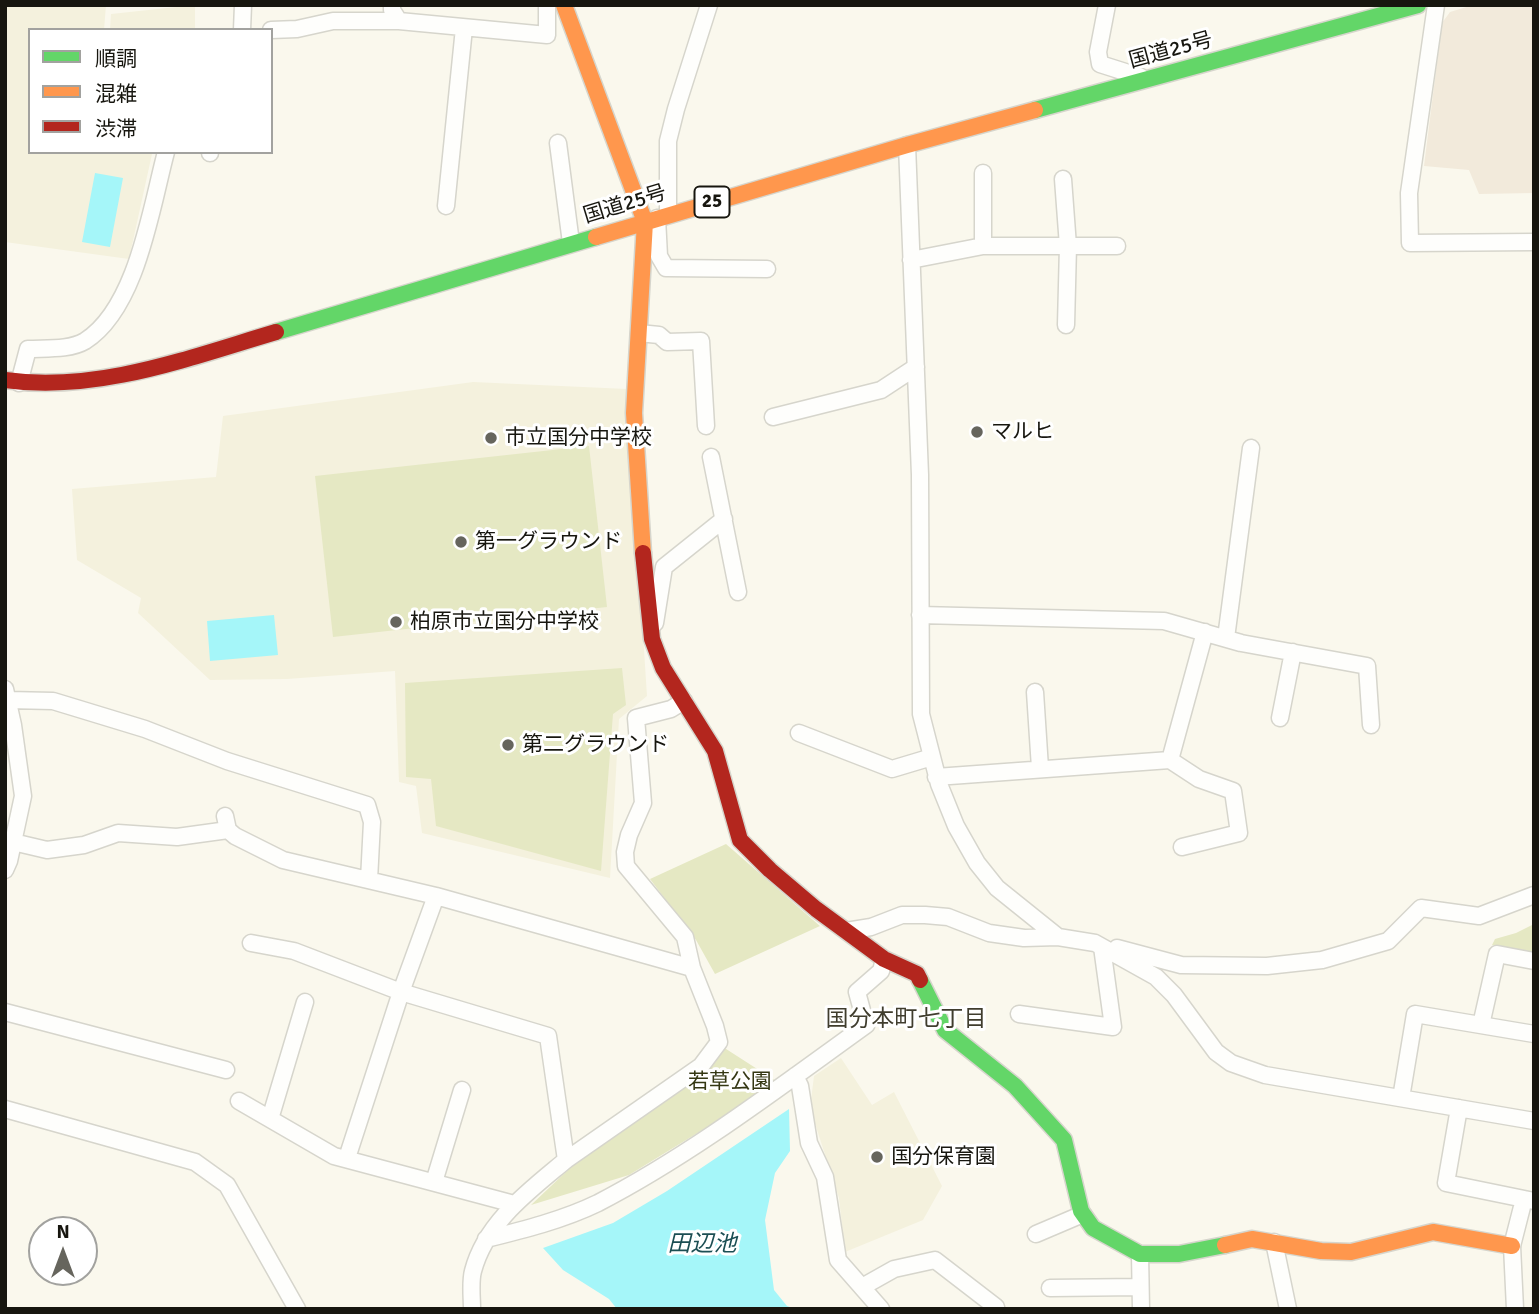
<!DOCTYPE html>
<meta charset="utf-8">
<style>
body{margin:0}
#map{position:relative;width:1539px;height:1314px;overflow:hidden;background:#faf8ed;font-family:Signika,"Noto Sans JP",sans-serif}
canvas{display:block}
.frame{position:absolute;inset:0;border:7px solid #17160f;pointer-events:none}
.legend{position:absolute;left:28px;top:28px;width:245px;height:126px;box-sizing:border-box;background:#fff;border:2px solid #a2a29f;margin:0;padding:9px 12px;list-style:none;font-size:21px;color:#17160f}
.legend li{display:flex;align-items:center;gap:14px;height:35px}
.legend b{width:35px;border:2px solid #a2a29f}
.north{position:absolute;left:28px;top:1216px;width:70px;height:70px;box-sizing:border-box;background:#fff;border:2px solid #a2a29f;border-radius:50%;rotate:0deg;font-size:19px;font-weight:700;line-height:28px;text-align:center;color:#17160f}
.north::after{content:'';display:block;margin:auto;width:24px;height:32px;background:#66655d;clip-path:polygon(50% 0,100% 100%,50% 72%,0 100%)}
</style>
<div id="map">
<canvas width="1539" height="1314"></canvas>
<div class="frame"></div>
<ul class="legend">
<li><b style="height:9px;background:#63d668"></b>順調</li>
<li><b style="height:9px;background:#ff974d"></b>混雑</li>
<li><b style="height:9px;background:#b3261e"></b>渋滞</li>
</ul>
<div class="north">N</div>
</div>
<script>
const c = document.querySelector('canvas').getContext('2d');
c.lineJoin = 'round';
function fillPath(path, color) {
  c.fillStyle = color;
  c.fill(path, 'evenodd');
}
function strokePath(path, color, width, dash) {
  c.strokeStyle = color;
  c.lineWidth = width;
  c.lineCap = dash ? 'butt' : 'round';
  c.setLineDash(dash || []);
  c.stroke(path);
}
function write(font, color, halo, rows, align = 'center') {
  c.font = font + ' Signika,"Noto Sans JP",sans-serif';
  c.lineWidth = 6;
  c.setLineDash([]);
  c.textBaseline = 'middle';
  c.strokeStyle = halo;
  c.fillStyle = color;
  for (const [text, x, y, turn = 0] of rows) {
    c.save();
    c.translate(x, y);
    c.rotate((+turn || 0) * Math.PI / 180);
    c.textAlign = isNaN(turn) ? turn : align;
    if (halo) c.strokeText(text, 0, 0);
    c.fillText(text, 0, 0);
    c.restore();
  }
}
fillPath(new Path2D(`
 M5,5H106L104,30H30V152H136L152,154L129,259L5,242Z
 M195,5V30H110L111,14Z
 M473,382L627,389L647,696L619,719L610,878L422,833L416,786L399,782L395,671L287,679L210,680L138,613L141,598L77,560L72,489L216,477L223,416Z
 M841,1058L872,1105L894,1092L942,1186L923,1220L845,1252L839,1198L810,1108L814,1076Z`), '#f4f1dd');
fillPath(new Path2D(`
 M1473,5H1534V193L1479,194L1469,170L1424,166L1442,23L1450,12Z`), '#f2eadb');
fillPath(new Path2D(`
 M589,446L607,607L333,637L315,476Z
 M622,668L626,705L613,714L601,871L436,826L431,779L406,777L405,683Z
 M726,844L820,926L715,974L696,940L650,879Z
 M1534,924V954L1492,945L1495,939L1516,933Z
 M723,1047L779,1083L629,1175L531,1205L589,1150Z`), '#e5e8c3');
fillPath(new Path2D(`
 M95,173L123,178L110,247L82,242Z
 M274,615L278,655L210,661L207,621Z
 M789,1109L790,1151L775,1173L765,1220L774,1290L787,1306L796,1309H617L609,1299L563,1270L543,1248L613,1223L667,1191Z`), '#a5f6f9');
const street = new Path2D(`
 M392,5V10L399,21L547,35V5
 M1107,5L1098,52L1100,64L1141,77
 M1436,5L1409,193L1410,243L1534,242
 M242,30L243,5
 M271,30L297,29L333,21H399
 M558,143L571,243
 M907,145L920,475L921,714L939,784L956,826L977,863L997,888L1058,937L1095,943L1156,977L1174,995L1216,1052L1231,1063L1265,1075L1534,1121
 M210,153V152
 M983,173V246
 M1063,179L1068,246L1066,325
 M446,206L464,28
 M668,214V141L676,109L709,5
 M657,218L659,256L666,268L767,269
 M911,260L983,246H1117
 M639,333L659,335L667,342L701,341L706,426
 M19,383L28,349C46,348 70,350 85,341C137,308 151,208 166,152
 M773,417L881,390L916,367
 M711,457L738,592
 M920,615L1164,621L1241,643L1367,666L1371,725
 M655,623L664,567L724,519
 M1226,638L1251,448
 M5,689L13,725L23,796L9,861L5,870
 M1035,692L1040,768
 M8,700L53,701L145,729L227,761L367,805L372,822L369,880
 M684,701L671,709L636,718L643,803L629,835L625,852L626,866L685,937L692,968
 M1280,718L1293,652
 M799,733L892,769L932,757
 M1170,760L1199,779L1233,791L1239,833L1182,847
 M936,777L1170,760L1205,632
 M225,816L228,830L235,836L283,860L436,896
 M13,842L47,850L84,845L118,833L177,837L228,830
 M846,931L871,927L902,915H925L948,917L989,933L1024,938L1058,937
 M251,943L294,951L401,992L548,1036L566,1160L701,1066L719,1042L715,1026L692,968L436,896L401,992L347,1158
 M1117,948L1181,965L1267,966L1322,960L1388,941L1421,908L1479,916L1534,895
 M5,1012L226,1070
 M1019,1014L1113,1027L1102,947
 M1481,1025L1497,954L1534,961
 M795,1076L800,1086L809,1143L825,1177L838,1260L881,1309
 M1401,1098L1415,1014L1534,1034
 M239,1101L334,1156L514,1204
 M1459,1108L1446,1183L1534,1201
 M5,1109L195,1162L227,1185L297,1309
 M270,1119L305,1002
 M434,1182L462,1090
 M1036,1234L1083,1214
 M486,1239C523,1230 563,1220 598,1203C691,1155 781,1086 866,1025L857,992L881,971L884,959
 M1274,1242L1288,1309
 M1140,1254L1141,1309
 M862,1287L894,1269L935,1260L996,1307
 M1050,1288L1140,1287
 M472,1309C472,1297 470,1282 473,1271C486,1222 529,1191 566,1160
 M1515,1309L1512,1246L1524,1199`);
const fast = new Path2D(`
 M1035,110L1418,5
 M276,332L596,237
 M920,980L945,1030L1015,1086L1064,1140L1081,1211L1093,1228L1140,1254H1179L1225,1245`);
const slow = new Path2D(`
 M564,5L645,222L634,413L643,553
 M596,237L907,145L1035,110
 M1225,1245L1252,1239L1321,1251L1351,1252L1433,1232L1512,1246`);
const jam = new Path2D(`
 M5,380C97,393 188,358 276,332
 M643,553L652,639L663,668L715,751L740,840L770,870L816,909L884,959L917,974L920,980`);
strokePath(street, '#d6d5cc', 19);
strokePath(fast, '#d6d5cc', 19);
strokePath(slow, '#d6d5cc', 19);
strokePath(jam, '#d6d5cc', 19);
strokePath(street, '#fefefc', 16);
strokePath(fast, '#63d668', 16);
strokePath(slow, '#ff974d', 16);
strokePath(jam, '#b3261e', 16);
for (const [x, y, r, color] of [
 [977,432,7,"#66655d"],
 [491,438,7,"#66655d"],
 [461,542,7,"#66655d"],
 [396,622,7,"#66655d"],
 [508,745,7,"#66655d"],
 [877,1157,7,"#66655d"]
]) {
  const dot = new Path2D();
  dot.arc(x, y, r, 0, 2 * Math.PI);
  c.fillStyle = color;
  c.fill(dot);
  strokePath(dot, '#fff', 2.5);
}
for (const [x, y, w] of [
 [712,202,35]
]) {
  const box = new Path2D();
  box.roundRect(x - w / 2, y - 15.5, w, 31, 5);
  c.fillStyle = '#fff';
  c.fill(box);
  strokePath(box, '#17160f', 2);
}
write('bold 19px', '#17160f', null, [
 ["25",712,202]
]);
write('21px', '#17160f', '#fff', [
 ["国道25号",1171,51,-15],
 ["国道25号",625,205,-17]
]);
write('21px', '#17160f', '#fff', [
 ["マルヒ",991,432],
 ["市立国分中学校",505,438],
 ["第一グラウンド",475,542],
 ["柏原市立国分中学校",410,622],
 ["第二グラウンド",522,745],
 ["国分保育園",891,1157]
], 'left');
write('21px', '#343713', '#fff', [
 ["若草公園",730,1082]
]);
write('23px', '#403d2e', '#fff', [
 ["国分本町七丁目",906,1020]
]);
write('italic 23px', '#1b4e53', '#fff', [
 ["田辺池",702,1245]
]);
</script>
